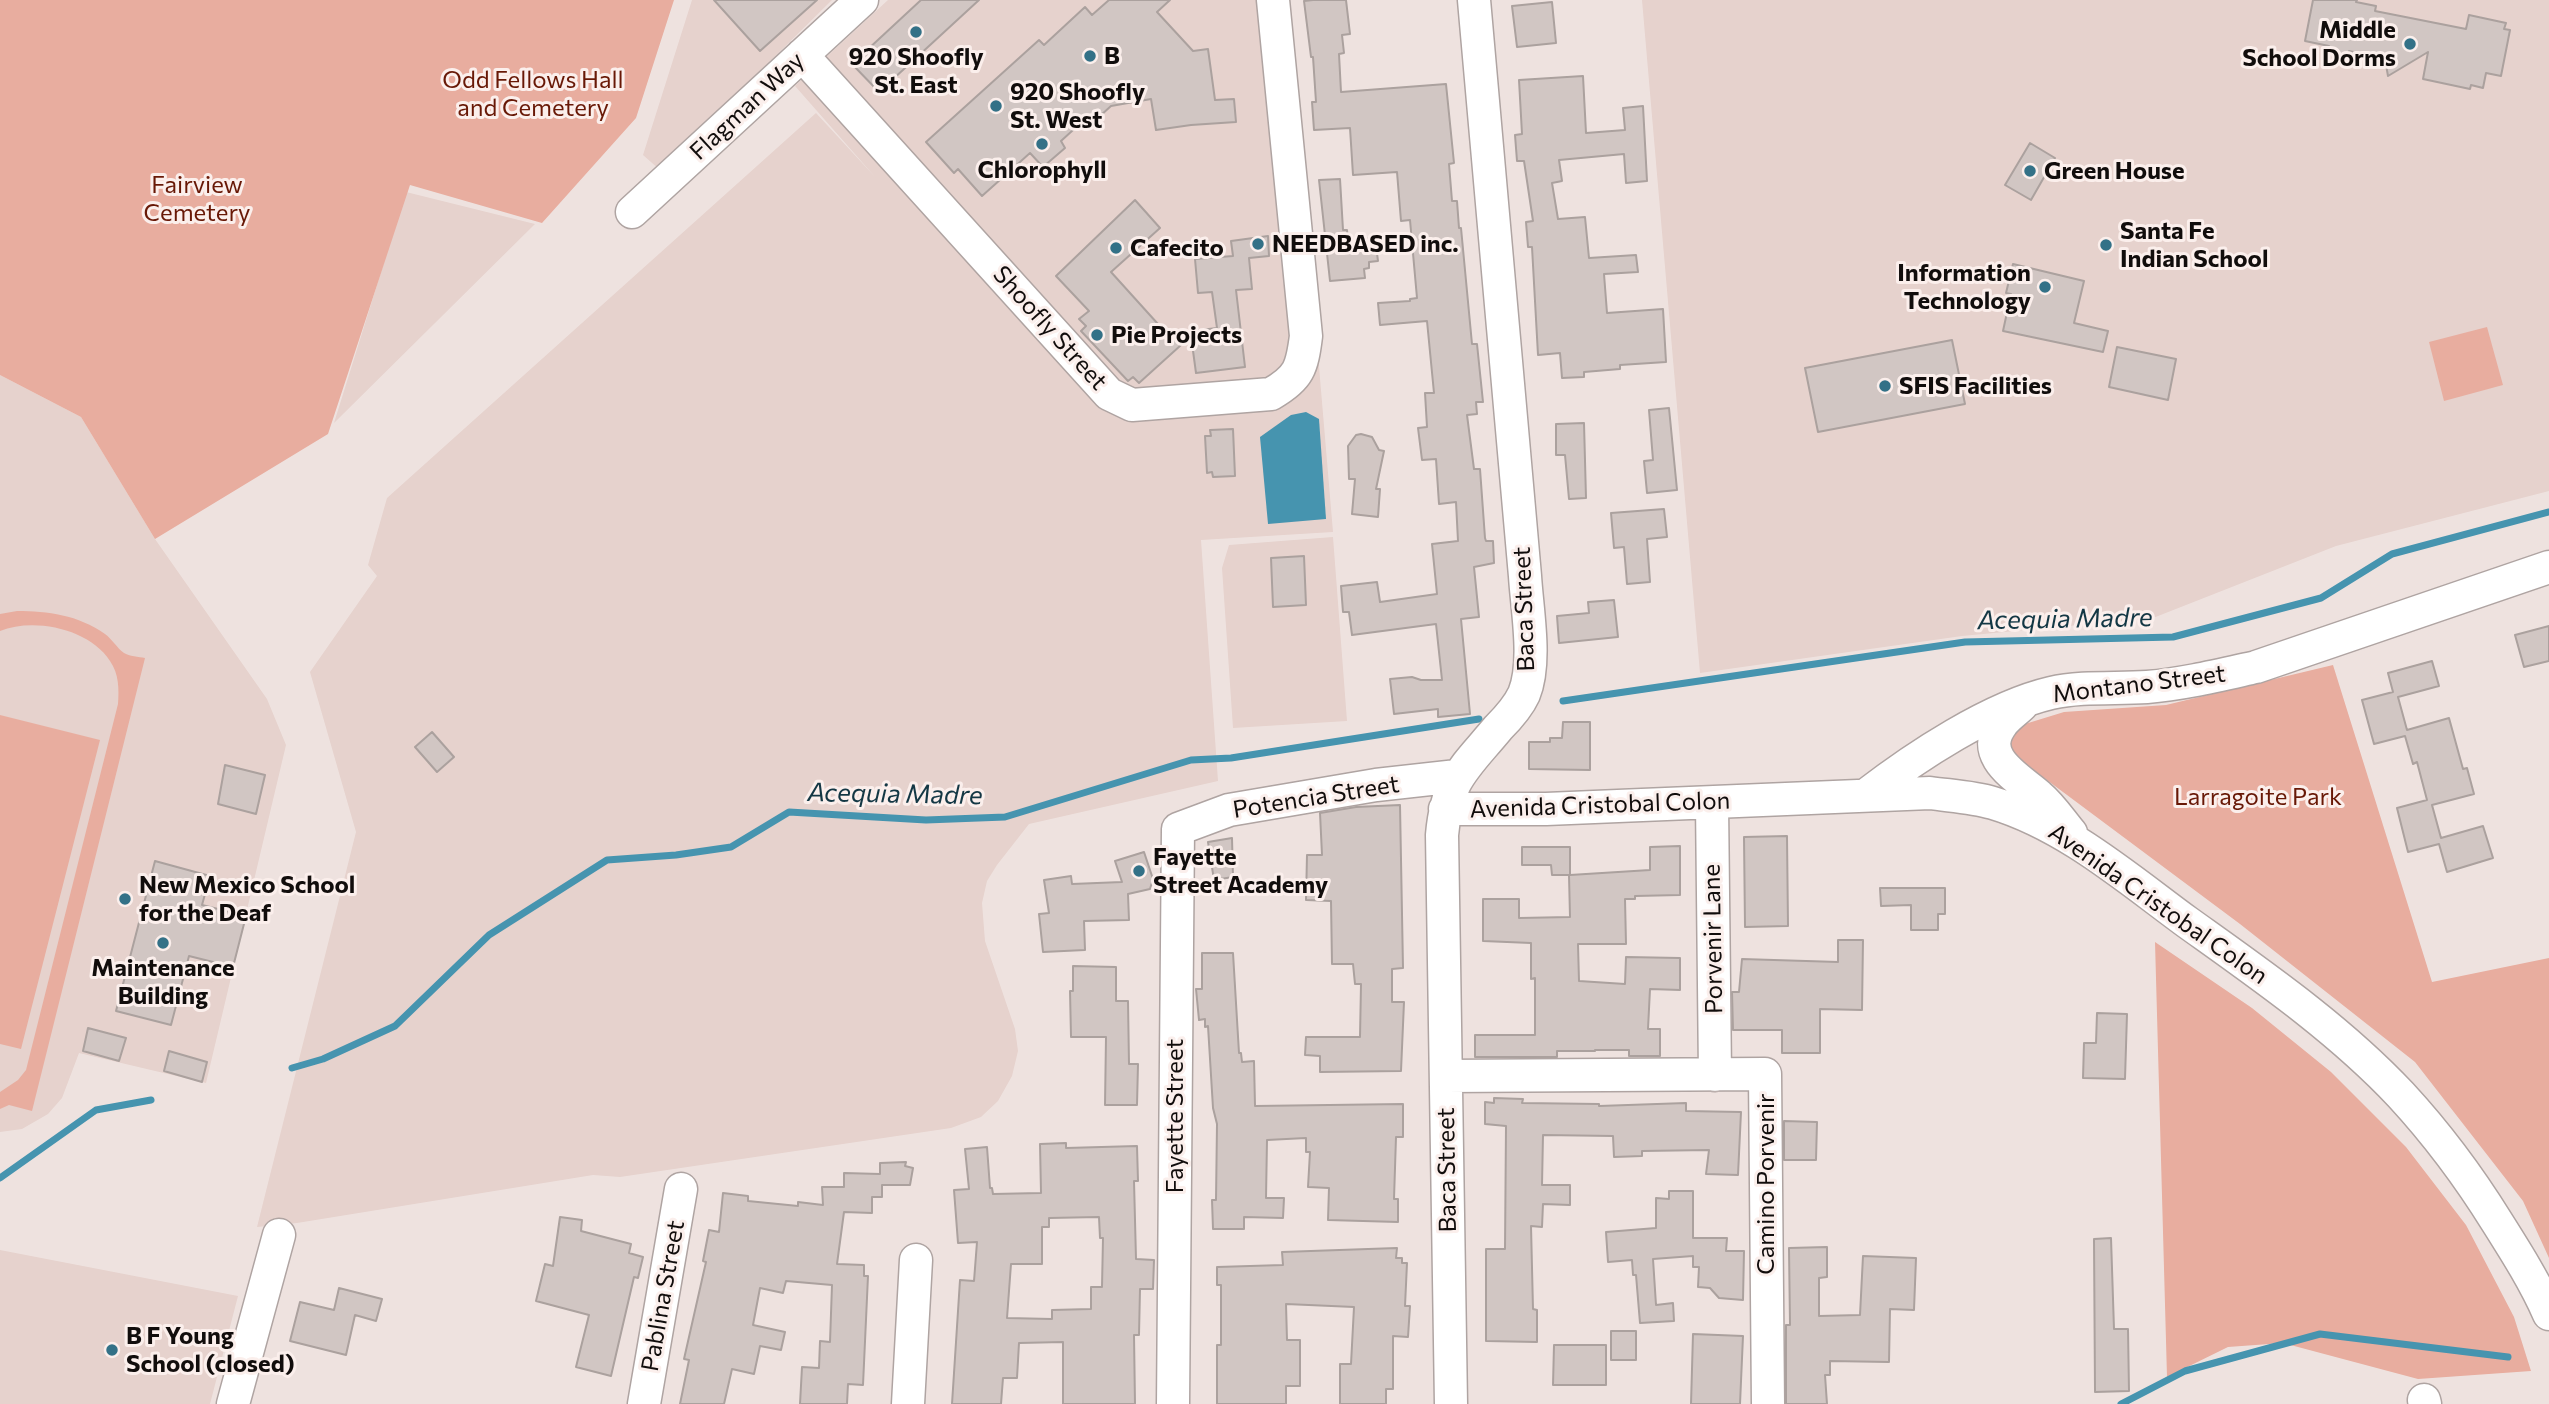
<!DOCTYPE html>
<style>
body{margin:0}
canvas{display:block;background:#eee2df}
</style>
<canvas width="2549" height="1404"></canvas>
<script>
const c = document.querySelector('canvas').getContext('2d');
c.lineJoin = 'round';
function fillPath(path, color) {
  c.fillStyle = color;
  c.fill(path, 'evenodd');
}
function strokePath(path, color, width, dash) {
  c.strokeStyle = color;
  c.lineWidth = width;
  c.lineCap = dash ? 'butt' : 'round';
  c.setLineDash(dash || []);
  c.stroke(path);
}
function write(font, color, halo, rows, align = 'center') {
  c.font = font + ' Commissioner,sans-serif';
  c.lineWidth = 6;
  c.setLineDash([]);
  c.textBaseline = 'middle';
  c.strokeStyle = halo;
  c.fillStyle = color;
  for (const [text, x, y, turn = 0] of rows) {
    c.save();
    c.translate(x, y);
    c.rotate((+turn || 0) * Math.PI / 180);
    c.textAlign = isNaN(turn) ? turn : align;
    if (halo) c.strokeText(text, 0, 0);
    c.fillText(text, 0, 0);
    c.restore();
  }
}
fillPath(new Path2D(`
 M692,0H832L660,170L643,155Z
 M888,0H1288L1333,532L1201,540L1218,781L1029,824L997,865L987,881L982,903L985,941L1015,1029L1018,1051L1012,1076L998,1101L981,1117L951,1128L620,1177L593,1175L297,1223L257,1227L356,832L310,672L377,576L368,565L387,498L816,113L876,178L795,86Z
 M1642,0H2549V491L2336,546L2153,618L1962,636L1700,673Z
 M406,192L535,224L334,423Z
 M0,375L81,417L155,539L267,699L286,745L206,1083L79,1053L62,1098L48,1114L22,1129L0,1132Z
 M1333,537L1347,721L1233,728L1222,568L1229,545Z
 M0,1250L238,1296L210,1404H0Z`), '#e6d2cd');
fillPath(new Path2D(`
 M0,0H674L636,118L542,223L410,185L328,434L155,539L81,417L0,375Z
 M2487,327L2503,385L2444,401L2429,342Z
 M17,611C48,611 78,615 105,634C112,639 117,648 124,653C129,656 139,657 145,658L32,1111L9,1105L0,1109V1092L18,1080L26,1070L118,704C119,689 119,674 110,661C90,629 34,617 0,631V614Z
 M2333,665L2432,982L2549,958V1258L2523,1201L2415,1062L2240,924L2008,751L2012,728L2064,712L2166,705Z
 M0,715L100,740L21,1049L0,1044Z
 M2155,942L2252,1008L2331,1072L2406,1147L2466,1225L2514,1317L2531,1371L2418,1379L2283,1343L2228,1347L2167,1377Z`), '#e8ad9f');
fillPath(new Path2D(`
 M1306,412L1319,419L1326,519L1268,524L1260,437L1291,415Z`), '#4694af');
strokePath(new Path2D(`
 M1563,701L1965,642L2173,637L2321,598L2392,554L2549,512
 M292,1068L323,1059L395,1026L489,935L607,860L676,855L731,847L789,812L926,820L1005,817L1191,760L1231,758L1479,719
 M0,1178L96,1110L151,1100
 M2121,1404L2185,1371L2320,1334L2508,1357`), '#4694af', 7);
const building = new Path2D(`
 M714,0H817L760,51Z
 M921,0H979L879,92L852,64Z
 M1109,0H1170L1157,12L1193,51L1208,49L1215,100L1234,99L1236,122L1191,125L1156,130L1151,99L1111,106L1089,126L1084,120L1061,141L1065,148L1043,167L1030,153L982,196L958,169L954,173L926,142L1039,40L1044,45L1085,7L1092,15Z
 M1313,0H1346L1350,34L1342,35L1344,53L1339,54L1341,92L1446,84L1454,163L1449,164L1452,201H1457L1459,228H1461L1472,344H1477L1483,402H1476L1477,414L1467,415L1474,469H1480L1485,538L1486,541H1493L1494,563L1474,567L1479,617L1461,619L1470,714L1438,717V709L1394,714L1390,679L1412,677L1421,680H1442L1436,624L1352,635L1349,612H1343L1341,586L1377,582L1380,602L1437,594L1432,544L1458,541L1456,502L1439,504L1436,459L1422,460L1418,428L1427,427L1425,393H1434L1427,321L1380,325L1378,303L1410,301V299L1417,298L1410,220L1401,221L1397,172L1353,175L1350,128L1314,130L1312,102H1316L1313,57H1311L1304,1Z
 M2313,0H2357L2356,2L2376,6L2375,11L2466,29L2469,15L2506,23L2504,29L2510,30L2501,76L2486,73L2483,88L2471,85L2470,89L2423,79L2428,52L2388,76L2385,59L2349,51L2347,57L2328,52L2329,46L2305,41Z
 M1552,2L1556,43L1517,47L1512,6Z
 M1583,76L1586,133L1625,130L1623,108L1643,106L1647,181L1626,183L1624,154L1559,160L1562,181L1552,183L1558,219L1585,217L1589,258L1636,255L1638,272L1604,274L1607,313L1663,309L1666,362L1620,365V369L1584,372V377L1562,378L1560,353L1538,355L1532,247H1528L1526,222L1533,221L1524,161H1517L1515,135L1522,134L1519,80Z
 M2030,143L2055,158L2031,200L2005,185Z
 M1340,179L1343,230H1347L1348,240L1375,238L1378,261L1369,262V268L1364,269L1365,278L1330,281L1319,180Z
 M1135,200L1160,228L1111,272L1167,334L1217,328L1212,292L1198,293L1195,259L1233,256L1231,241L1268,236L1269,256L1249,258L1252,289L1236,290L1245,367L1196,373L1191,336L1139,383L1133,377L1128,381L1081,331L1086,326L1079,319L1089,311L1056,276Z
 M2013,264L2084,281L2074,323L2108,331L2103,352L2003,331L2011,294L2006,293Z
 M1952,340L1965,404L1818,432L1805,368Z
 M2117,347L2176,359L2168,400L2109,387Z
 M1669,408L1677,490L1647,493L1644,461L1653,460L1649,410Z
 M1584,423L1586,498L1569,499L1565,455H1556V424Z
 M1233,429L1235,476L1213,477L1212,472L1207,473L1205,436H1211L1210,430Z
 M1361,434L1372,437L1379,450L1384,451L1376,489H1380L1378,517L1352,514L1355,479H1349L1348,446L1356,435Z
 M1664,509L1667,537L1647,539L1650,582L1627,584L1624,547L1614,548L1611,513Z
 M1304,556L1306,605L1273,607L1271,558Z
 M1614,600L1618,637L1559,643L1557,616L1589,613L1588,602Z
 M2549,626V661L2524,667L2515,635Z
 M2432,661L2439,686L2398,697L2407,730L2449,718L2463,769L2467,768L2474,794L2432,805L2441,838L2483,826L2493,858L2447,872L2439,844L2408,852L2397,808L2427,800L2417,762L2413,764L2405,736L2374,744L2362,700L2393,692L2388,673Z
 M1563,722H1590V770L1529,769V742H1550V738H1562Z
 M432,732L454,757L437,772L415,747Z
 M225,765L265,775L256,814L218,804Z
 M1400,805L1403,968L1392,969V1002H1404L1401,1071L1320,1072V1056L1305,1055L1306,1037H1360L1361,984H1355L1353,964H1332L1331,901L1306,900L1307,855H1322L1320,813L1356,807Z
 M1787,836L1788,926L1745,927L1744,837Z
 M1232,838L1233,877L1214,880L1208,842Z
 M1680,846V895L1635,896V899H1625L1626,944H1578L1579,981L1625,984L1626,957L1680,958V990L1650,989L1648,1029H1660V1056H1629V1050H1595V1051H1557V1057H1475V1035H1535V978L1531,979V943L1483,941V899H1519V918L1570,917L1569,875H1552L1551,865H1522V847H1570V875L1650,870V847Z
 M1144,852L1153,879L1150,889L1128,894L1129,920L1084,921L1085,950L1043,952L1039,914L1049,913L1044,880L1071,876L1072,884L1122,882L1115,861Z
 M155,861L210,876L202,905L246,916L233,967L189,956L171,1025L116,1011Z
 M1880,888H1945V914H1938V930H1911V905L1881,906Z
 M1838,940H1863L1862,1010L1820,1009V1053H1782V1030H1733L1732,992H1739L1742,959L1838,962Z
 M1202,953H1233L1239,1053H1241L1242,1062L1254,1061L1255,1106L1403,1104V1137H1396L1394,1199H1398V1222L1328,1220L1329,1188L1308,1187L1310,1152H1306V1138L1267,1140L1266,1198H1284L1283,1218L1244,1217V1229H1213L1212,1200H1216L1217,1124L1213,1108L1208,1026L1205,1027V1019L1199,1020L1196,989H1202Z
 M1073,966L1116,967V1001H1128L1129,1064H1138L1137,1105H1105L1106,1037H1071L1070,991H1073Z
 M2097,1013L2127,1014L2125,1079L2083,1078L2084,1043H2096Z
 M88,1028L126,1038L119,1061L83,1051Z
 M169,1051L207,1062L202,1082L164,1071Z
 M1494,1098L1523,1099L1522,1103L1599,1104V1106L1686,1103V1111L1741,1112L1738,1175L1706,1174L1709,1150L1642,1151V1156L1614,1157L1613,1136L1543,1135L1542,1185H1570V1205L1543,1204L1542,1227L1531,1226L1533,1309L1537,1310V1342L1486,1341V1249H1505L1506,1126L1485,1124V1102L1494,1103Z
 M1784,1121L1817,1122L1816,1160H1784Z
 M1066,1143V1148L1137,1146L1138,1181H1134L1136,1259L1154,1260L1153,1289H1140L1139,1335H1134L1135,1404H1063V1342L1019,1343L1017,1378H1003L1001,1404H952L960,1280L974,1281L977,1242L958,1243L954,1190L969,1189L965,1149L987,1147L990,1188H992L993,1194L1041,1193L1040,1144ZM1099,1217L1100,1238H1103L1102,1287H1091V1309L1052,1310V1319L1007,1318L1011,1264H1042V1227H1049V1218Z
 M906,1162L905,1166L913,1168L910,1185H882V1197H872V1213L844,1212L837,1264L864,1265V1276H868L863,1385L848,1384L847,1404H800L802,1367L819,1368L820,1341L830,1342L832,1285L786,1281L783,1293L760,1288L753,1325L785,1332L781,1350L760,1346L754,1374L732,1369L724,1404H680L689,1360L684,1359L706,1262L703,1261L709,1230L719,1232L723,1193L748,1196V1201L798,1206V1202L823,1205L822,1187H844V1173L880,1174V1163Z
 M1669,1191H1693V1238H1727L1726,1251H1744L1743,1300L1719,1298L1710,1288L1698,1287L1699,1267H1693V1256L1653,1259L1656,1305L1673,1303L1674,1321L1640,1323L1636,1275H1633L1632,1260L1608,1262L1606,1232L1656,1228V1198L1669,1199Z
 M560,1217L582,1220L581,1231L631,1244L629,1253L643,1257L638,1278L634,1277L611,1376L576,1367L589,1315L536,1301L545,1264L553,1266Z
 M2111,1238L2114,1329H2128L2129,1391L2095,1392L2094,1239Z
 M1827,1247V1277L1819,1278V1316L1860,1315L1863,1256L1916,1258L1914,1310L1890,1309L1889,1362L1830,1361V1375H1825L1827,1404H1786V1325H1790L1789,1248Z
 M1397,1248L1396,1258H1402V1263H1407L1405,1306H1410L1408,1337L1393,1336V1389H1386V1404H1340V1364H1351L1354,1307L1286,1304L1287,1340H1300V1386H1286V1404H1217V1345H1221V1285H1217V1267L1283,1265L1282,1252Z
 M339,1288L382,1299L376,1321L355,1315L346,1355L290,1341L300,1302L334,1310Z
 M1611,1331H1636V1360H1611Z
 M1693,1334L1743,1336L1740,1404H1691Z
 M1554,1345H1606V1385H1553Z`);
fillPath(building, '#d1c6c3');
strokePath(building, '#aba19e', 2);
const minor = new Path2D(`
 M802,55L1109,394L1132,405L1271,394C1299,378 1302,368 1306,336L1273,0
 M632,212L862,0
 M2022,705C2016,711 2007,717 2002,724C1977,757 2019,778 2039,796C2051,806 2061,821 2071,833
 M1866,795C1915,757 1991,707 2051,693C2082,686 2115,689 2147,687C2184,684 2220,675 2256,667L2549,567
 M1712,803L1715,1075
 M1445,809H1546L1930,793C1951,796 1973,797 1993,803C2066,825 2127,878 2187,922C2261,975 2338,1028 2401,1095C2437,1134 2469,1177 2497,1222C2516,1252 2535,1282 2549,1314
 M1446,1076L1765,1074L1768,1404
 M2424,1400L2425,1404
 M233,1404L279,1235
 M644,1404L681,1189
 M908,1404L916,1260
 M1173,1404L1178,829L1229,810L1376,785L1457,776
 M1451,1404L1442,835C1447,779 1464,769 1498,728C1508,718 1518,707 1524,694C1537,662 1527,610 1525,576L1474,0`);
strokePath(minor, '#afa4a2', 35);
strokePath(minor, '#fff', 32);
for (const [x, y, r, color] of [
 [916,32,7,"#337187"],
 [2410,44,7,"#337187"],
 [1090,56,7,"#337187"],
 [996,106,7,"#337187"],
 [1042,144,7,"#337187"],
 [2030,171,7,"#337187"],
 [1258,244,7,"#337187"],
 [2106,245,7,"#337187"],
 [1116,248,7,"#337187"],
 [2045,287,7,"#337187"],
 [1097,335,7,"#337187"],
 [1885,386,7,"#337187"],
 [1139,871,7,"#337187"],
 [125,899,7,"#337187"],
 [163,943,7,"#337187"],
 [112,1350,7,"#337187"]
]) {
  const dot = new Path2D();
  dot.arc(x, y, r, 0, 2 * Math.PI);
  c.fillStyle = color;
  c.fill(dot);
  strokePath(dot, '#fbefec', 2.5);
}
write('bold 24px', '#110d0c', '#fbefec', [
 ["Middle",2396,30,"right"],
 ["School Dorms",2396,58,"right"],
 ["B",1104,56],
 ["920 Shoofly",916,57,"center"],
 ["St. East",916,85,"center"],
 ["920 Shoofly",1010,92],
 ["St. West",1010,120],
 ["Chlorophyll",1042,170,"center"],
 ["Green House",2044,171],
 ["Santa Fe",2120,231],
 ["Indian School",2120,259],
 ["NEEDBASED inc.",1272,244],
 ["Cafecito",1130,248],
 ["Information",2031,273,"right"],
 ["Technology",2031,301,"right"],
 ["Pie Projects",1111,335],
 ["SFIS Facilities",1899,386],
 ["Fayette",1153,857],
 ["Street Academy",1153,885],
 ["New Mexico School",139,885],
 ["for the Deaf",139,913],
 ["Maintenance",163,968,"center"],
 ["Building",163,996,"center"],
 ["B F Young",126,1336],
 ["School (closed)",126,1364]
], 'left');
write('24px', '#681806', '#fbefec', [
 ["Odd Fellows Hall",533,80],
 ["and Cemetery",533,108],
 ["Fairview",197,185],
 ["Cemetery",197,213],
 ["Larragoite Park",2258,797]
]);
write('24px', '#110d0c', '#fbefec', [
 ["Flagman Way",747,106,-43],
 ["Shoofly Street",1050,328,48],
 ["Baca Street",1524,609,-92],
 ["Montano Street",2139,684,-7],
 ["Potencia Street",1316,797,-9],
 ["Avenida Cristobal Colon",1600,805,-2],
 ["Avenida Cristobal Colon",2158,904,35],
 ["Porvenir Lane",1713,939,-91],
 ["Fayette Street",1175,1116,-90],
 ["Baca Street",1447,1170,-91],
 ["Camino Porvenir",1766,1184,-90],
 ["Pablina Street",663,1296,-80]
]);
write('italic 26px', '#133744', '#fbefec', [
 ["Acequia Madre",2065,619,-1],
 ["Acequia Madre",895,794,1]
]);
</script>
